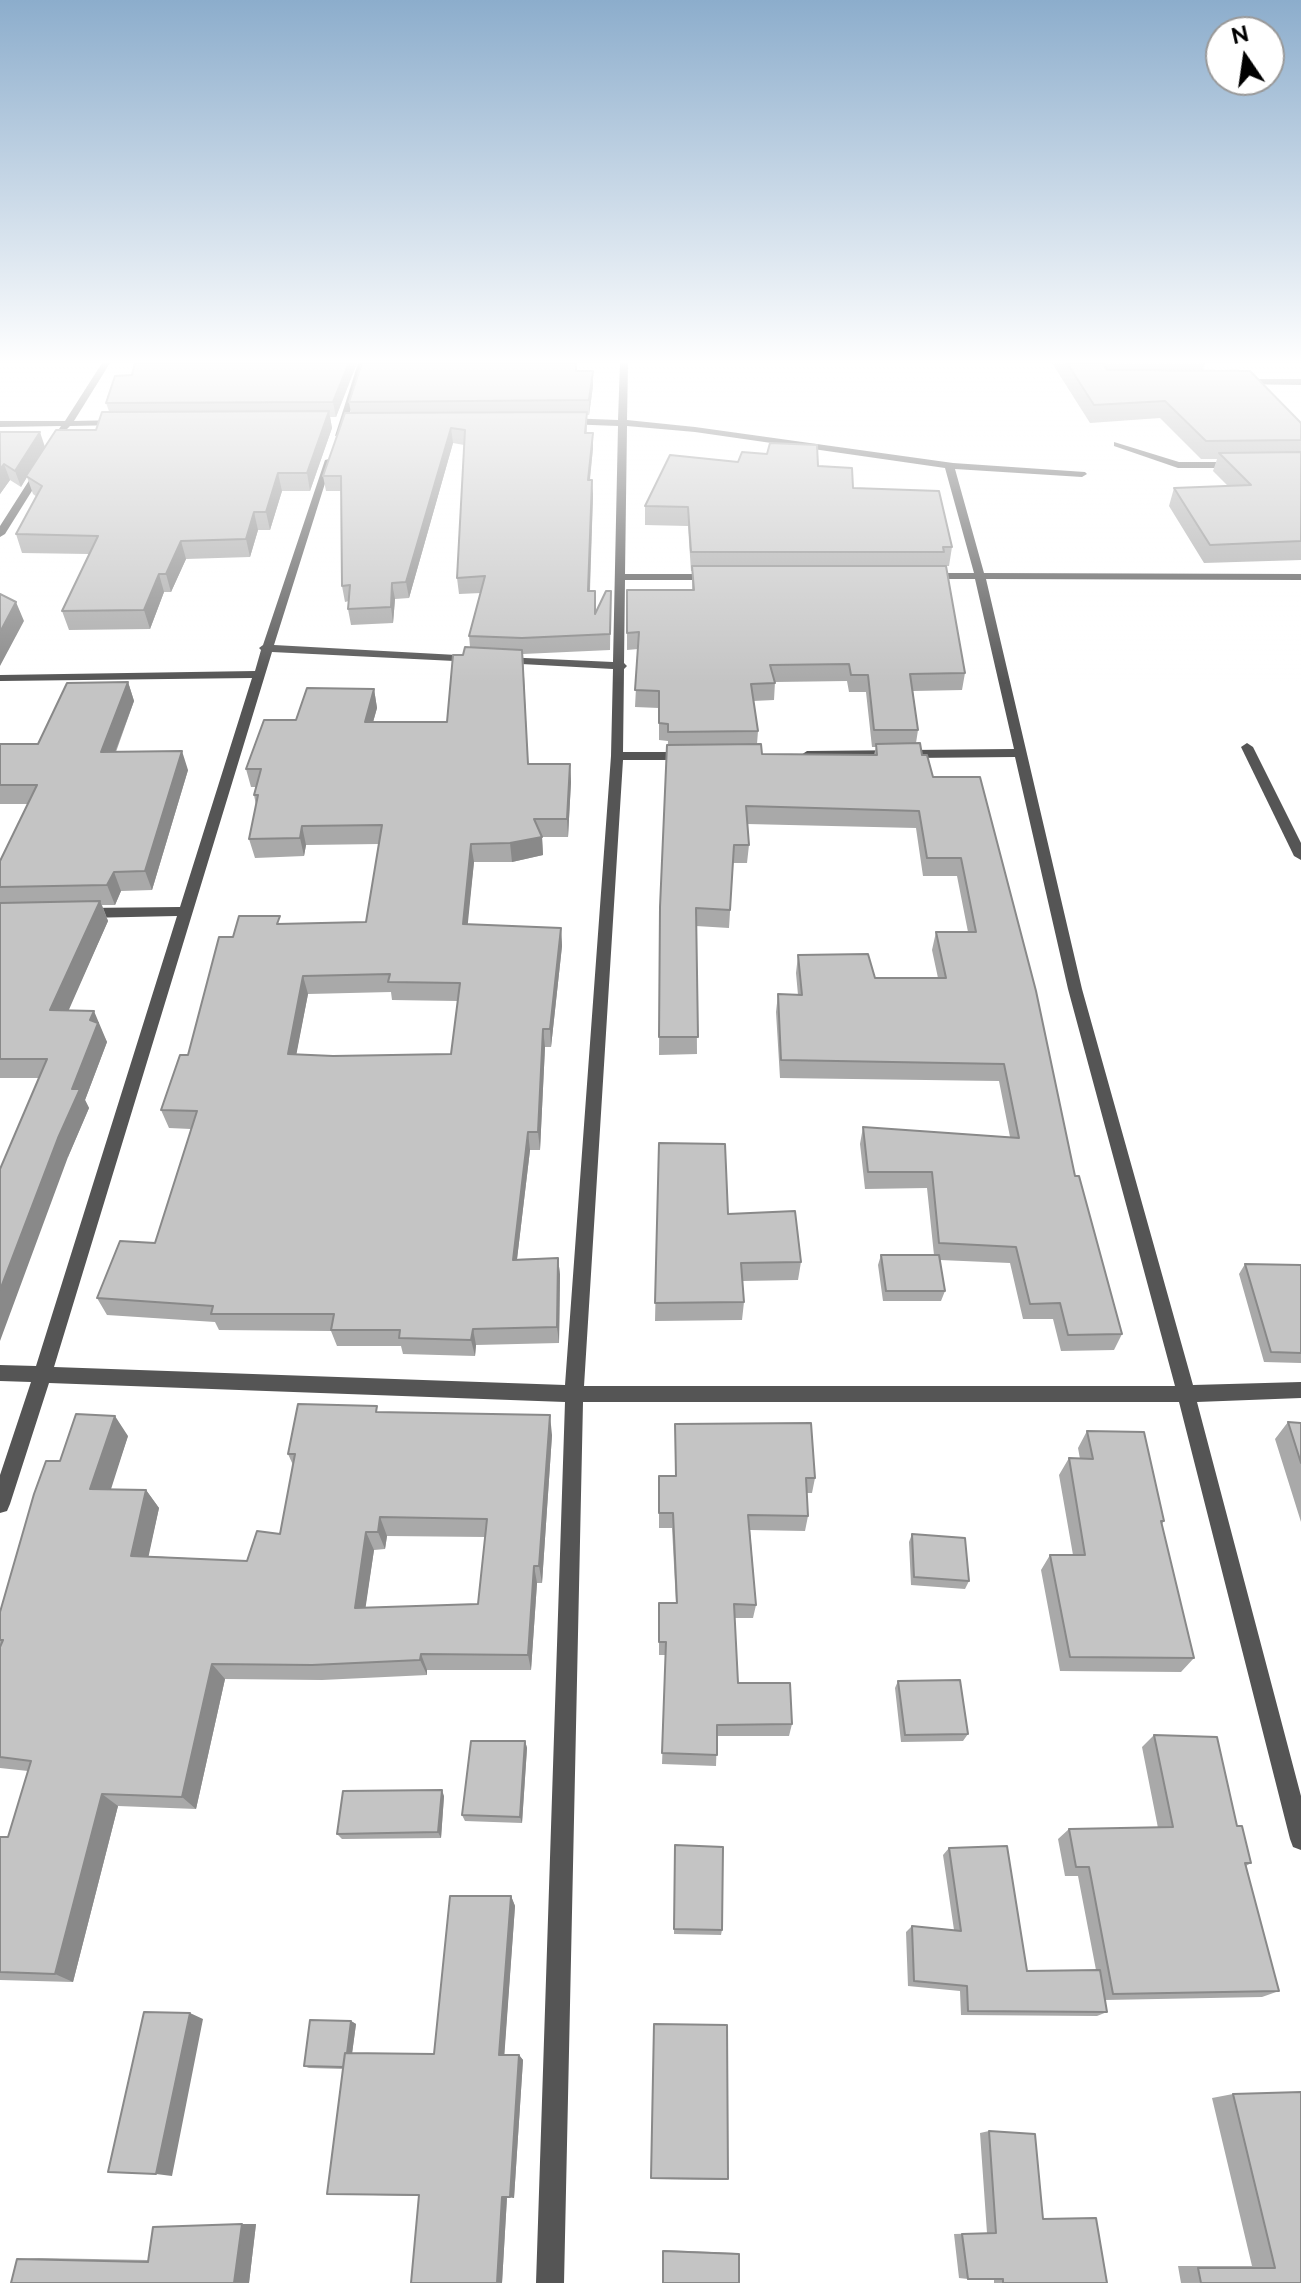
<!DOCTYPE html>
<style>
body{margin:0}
#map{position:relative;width:1301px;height:2283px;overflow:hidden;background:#fff;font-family:Raleway,sans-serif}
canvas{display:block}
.north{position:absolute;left:1205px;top:16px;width:80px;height:80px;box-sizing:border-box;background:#fff;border:2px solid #999;border-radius:50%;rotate:347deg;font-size:22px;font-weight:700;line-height:32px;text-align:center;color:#000}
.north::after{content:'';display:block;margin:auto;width:28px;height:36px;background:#000;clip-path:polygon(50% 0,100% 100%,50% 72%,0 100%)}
</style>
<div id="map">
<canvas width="1301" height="2283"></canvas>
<div class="north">N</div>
</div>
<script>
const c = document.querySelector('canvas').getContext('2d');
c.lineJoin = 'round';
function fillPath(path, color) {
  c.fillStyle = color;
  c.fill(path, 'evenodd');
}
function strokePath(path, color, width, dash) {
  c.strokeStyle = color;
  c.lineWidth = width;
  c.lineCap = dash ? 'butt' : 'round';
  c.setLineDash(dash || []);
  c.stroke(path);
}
fillPath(new Path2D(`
 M1247,743L1253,747L1301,843V860L1294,856L1241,747Z`), '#555');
fillPath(new Path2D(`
 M102,363H110L74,421L118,420L123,423L121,425L70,426L64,432L59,429L61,426L0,427V421H65Z
 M358,363H366L343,434L335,436Z
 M620,363H628L627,420L695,427L953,463L1085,472L1087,474L1082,477L955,469L984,573L1301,574V580L986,579L1082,989L1193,1385L1301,1382V1398L1197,1402L1301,1796V1850L1293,1847L1290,1839L1179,1402H583L564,2283H536L565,1402L49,1383L10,1504L7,1511L0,1513V1475L31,1382L0,1381V1365L36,1366L177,916L84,918L77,913L84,908L180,907L252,678L0,681V675L255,671L261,650L259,648L263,645L325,460L333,458L274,645L475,656L481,659L475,662L272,652L54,1367L565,1385L611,756L613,669L503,663L497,660L503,657L613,662L618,426L566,424L562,421L566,418L618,420ZM627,426L695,432L945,468L974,573H925L920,576L925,579H975L1014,749L807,751L801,755L807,759L1015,757L1068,989L1175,1386H584L623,760H688L694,756L688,752H623L624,669L627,666L624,663L625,580H710L715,577L710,574H625Z
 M1240,379H1301V385L1237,384L1236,382Z
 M1114,442L1179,462H1235L1240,465L1235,468H1178L1114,446Z
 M37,468L45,470L5,534L0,537V526Z`), '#555');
fillPath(new Path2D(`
 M135,363H357L336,417H330L332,428L310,491H282L270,530H258L250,557L186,559L171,592H164L150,629L69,630L62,611L89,554L22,553L16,534L37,497L33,494L27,477L21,487L10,480L0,494V432L45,447L96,430L109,411L106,403L132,375Z
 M1052,363H1205L1203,370L1301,423V560L1204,563L1169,506L1174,488L1228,486L1213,471L1217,459H1201L1160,418L1090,423Z
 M576,371L593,386L589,415H587V433H593V448L590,480L593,495L590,591L596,612L611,591L610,650L523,654L528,764H570L571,782L568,837H542L543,855L512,862H474L467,924L561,928L562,946L551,1047H545L540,1150H530L517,1259L558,1258L560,1275L559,1343L476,1345L475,1356L403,1354L401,1346H337L331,1331L219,1330L215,1322L107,1315L97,1298L155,1243L191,1129L169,1128L161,1110L188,1055L233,937L282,924L366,922L379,844L306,845L304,856L255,858L249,839L256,805L254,795L256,787H251L246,769L296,720L374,689L377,708L373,722H447L463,655L470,647L469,636L481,593L459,594L457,578L464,445L453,443L409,598L395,599L393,623L351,625L348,609L349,601L345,602L342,586L341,491H326L323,476L351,413L349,402ZM391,992L392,1000L458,1001L451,1054L333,1056L296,1054L308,994Z
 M738,462L818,466L952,547L949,566H942L965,673L962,690L913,691L918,730L916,743L933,777L1075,1176L1122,1334L1114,1350L1061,1351L1053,1319H1023L1010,1263L940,1260L945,1291L941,1301H883L878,1265L881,1255H934L927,1188L865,1189L860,1144L863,1127L1010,1137L999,1081L780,1078L776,1012L778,994L798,995L796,973L798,955L875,978H938L932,950L936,932H968L957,876H923L916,828L747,824L749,845L747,863H733L729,928L696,926L697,1054L659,1055L660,907L668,741L659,740V708L635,707L638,649L627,650V590H692V571H691L688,526L645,525V506ZM847,681L849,692H866L872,747H876L874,755L762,754L757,744L758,731L753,701L774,700L775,682Z
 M128,682L134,701L116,752L188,770L152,890L121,891L115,905H102L108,921L68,1010L102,1030V1032L107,1042L85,1100L89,1108L68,1157L39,1078H0V861L28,804H0V744H38Z
 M659,1143L728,1214L801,1262L798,1280L742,1281L744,1302L742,1320L655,1321Z
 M1245,1264L1301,1265V1363L1264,1362L1239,1274Z
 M379,1412L552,1435L542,1583H537L531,1670H427V1675L322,1680L225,1679L196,1809L118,1806L73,1982L0,1980V1837H8L28,1771L0,1768V1612L60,1461L128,1436L110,1489L146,1490L159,1508L148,1556L247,1561L280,1534L293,1465L288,1454ZM387,1536L486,1537L478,1604L365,1608L374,1550L385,1549Z
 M1288,1422L1301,1423V1522L1275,1439Z
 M675,1424L815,1478L812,1493H807L808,1516L805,1531L750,1530L756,1605L753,1618H734L738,1683L792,1724L789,1736H717L716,1766L662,1764L666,1655H659V1603H676L672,1528H659V1476H675Z
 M1087,1431L1164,1521L1162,1524L1194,1658L1181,1672L1060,1671L1041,1570L1050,1555H1073L1059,1475L1069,1458L1080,1459L1078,1448Z
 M912,1534L969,1581L965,1589L911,1585L909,1542Z
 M898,1681L968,1734L963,1741L901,1742L895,1688Z
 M1154,1735L1237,1826L1251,1863L1246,1866L1279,1991L1262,1997L1105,2000L1107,2012L1097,2016L961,2015L960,1991L908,1986L906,1932L912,1926L954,1930L943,1855L949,1848L1027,1971L1096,1970L1078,1876H1065L1058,1839L1069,1829L1158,1828L1142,1747Z
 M525,1741L527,1748L522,1823L465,1821L462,1815Z
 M444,1796L441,1838L342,1839L337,1834Z
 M675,1845L722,1930L721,1935L674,1934Z
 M511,1896L515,1906L504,2055H519L523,2060L514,2198L507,2197L502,2283H411L419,2196L327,2194L343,2069L309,2068L304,2066L351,2021L356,2024L352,2053L434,2054Z
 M654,2024L728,2179L726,2180L651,2179Z
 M1233,2094L1301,2283H1181L1178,2266H1252L1212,2098Z
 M989,2131L1043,2219L1107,2283H994V2279H968L959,2278L954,2234L987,2233L980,2133Z
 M256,2224L249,2283H11L17,2259L39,2258L148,2260Z
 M663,2250L736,2253L739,2254L662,2283Z`), '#a9a9a9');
fillPath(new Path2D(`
 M349,363H357L336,417L333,402Z
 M593,371V386L589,415V400Z
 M329,411L332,428L310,491L307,473Z
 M451,428L453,443L409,598L406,582Z
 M40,432L45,447L21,487L15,471Z
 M593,433V448L588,495V480Z
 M4,464L10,480L0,494V469Z
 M278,473L282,491L270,530L266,512Z
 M592,480L593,495L589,607L588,591Z
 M254,512L258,530L250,557L246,539Z
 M181,541L186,559L171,592L166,574Z
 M159,574L164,592L150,629L144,610Z
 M392,583L395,599L393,623L391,607Z
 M16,602L24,621L0,666V632Z
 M128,682L134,701L108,771L101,752Z
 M374,689L377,708L368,740L365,722Z
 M182,751L188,770L152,890L145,871Z
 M570,764L571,782L568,837L567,819Z
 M302,826L306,845L304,856L300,838Z
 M542,837L543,855L512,862L510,843Z
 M471,844L474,862L466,942L463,924Z
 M114,872L121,891L115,905L107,885Z
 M100,901L108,921L60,1030L50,1010Z
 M561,928L562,946L551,1047L550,1029Z
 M303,976L308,994L293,1072L288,1054Z
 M94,1011L107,1042L85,1100L89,1108L68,1157L0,1341V1290L72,1089L90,1020Z
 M543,1029L545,1047L540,1150L538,1132Z
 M528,1132L530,1150L515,1276L513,1260Z
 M558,1258L560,1275L559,1343L557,1327Z
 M473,1329L476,1345L475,1356L471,1340Z
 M550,1415L552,1435L542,1583L539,1566Z
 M115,1416L128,1436L105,1508L90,1489Z
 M146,1490L159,1508L145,1573L131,1556Z
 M380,1517L387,1536L385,1549L378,1532Z
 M366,1532L374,1550L363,1625L355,1608Z
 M534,1566L537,1583L531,1670L528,1655Z
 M421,1654L427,1670V1675L420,1660Z
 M212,1664L225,1679L196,1809L182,1797Z
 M525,1741L527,1748L522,1823L520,1817Z
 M442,1790L444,1796L441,1838L438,1832Z
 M102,1794L118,1806L73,1982L55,1974Z
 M511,1896L515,1906L504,2060L499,2055Z
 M190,2013L203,2019L172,2176L156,2174Z
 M351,2021L356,2024L350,2069L345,2067Z
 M519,2055L523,2060L514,2198L510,2197Z
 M502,2197H507L502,2283H497Z
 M242,2224H256L249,2283H234Z`), '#898989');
const building = new Path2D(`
 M135,363H349L333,402L106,403L115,376L132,375Z
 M362,363H576V371H593L589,400L349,402Z
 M1067,363H1105L1103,364L1107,370L1250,371L1301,423V440L1206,441L1165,401L1094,405Z
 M329,411L307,473H278L266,512H254L246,539L181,541L166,574H159L144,610L62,611L98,536L16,534L42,486L26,476L56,430H96L102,412Z
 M587,412L585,433H593L588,480H592L588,591H595V614L606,591H611L610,634L522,638L469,636L485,576L457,578L465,430L451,428L406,582L392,583L391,607L348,609L350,585L342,586L341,476H323L345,413Z
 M0,432H40L15,471L4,464L0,469Z
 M770,443L817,445L818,466L852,468L853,488L939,491L952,547H943L944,552H691L688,507L645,506L670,455L738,462L742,452L767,454Z
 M1301,452V541L1210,545L1174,488L1251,485L1219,453Z
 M692,566H946L965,673L910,674L918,730H874L868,675H851L849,664L770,665L775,683L751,684L758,731L668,732V724L659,723V691L635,690L639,632L627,633V590H694Z
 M0,594L16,602L0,632Z
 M465,647L522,650L528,764H570L567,819H534L542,837L510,843L471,844L463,924L561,928L550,1029H543L538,1132H528L513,1260L558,1258L557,1327L473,1329L471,1340L399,1338L400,1330H331L334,1314H211L213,1306L97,1298L120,1241L155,1243L197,1111L161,1110L180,1055H188L219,937H233L239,916H280L277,924L366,922L382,825L302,826L300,838L249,839L258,795H254L261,769H246L264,720H296L307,688L374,689L365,722H447L453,655H463ZM390,974L388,982L460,983L451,1054L333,1056L288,1054L303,976Z
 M128,682L101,752L182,751L145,871L114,872L107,885L0,887V861L37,785H0V744H38L67,683Z
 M920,743L922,755H927L933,777H980L1036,991L1075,1176H1079L1122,1334L1068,1335L1060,1303L1030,1304L1016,1247L939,1243L932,1172H868L863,1127L1019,1138L1004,1064L781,1060L778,994L802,995L798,955L868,954L875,978H946L936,932H976L961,858H927L919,811L746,806L749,845H734L730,910L696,908L698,1037H659L660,907L667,745L761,744L762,754L877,755L876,744Z
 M100,901L50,1010L94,1011L90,1020L98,1023L72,1089H80L58,1138L0,1290V1169L47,1059H0V903Z
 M659,1143L725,1144L728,1214L795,1211L801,1262L741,1263L744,1302L655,1303Z
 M881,1255H939L945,1291H886Z
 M1245,1264L1301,1265V1353L1271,1352Z
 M298,1404L377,1406L376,1412L550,1415L539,1566H534L528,1655L421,1654L420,1660L312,1665L212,1664L182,1797L102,1794L55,1974L0,1972V1837H8L31,1761L0,1757V1647L3,1640H0V1612L34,1494L46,1461H60L76,1414L115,1416L90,1489L146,1490L131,1556L247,1561L257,1531L280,1534L295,1454H288ZM380,1517L487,1519L478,1604L355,1608L366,1532H378Z
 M1288,1422L1301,1423V1463Z
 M811,1423L815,1478H806L808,1516L748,1515L756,1605L734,1604L738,1683H790L792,1724L717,1725V1755L662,1753L666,1642H659V1603H677L673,1513H659V1476H676L675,1424Z
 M1087,1431L1144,1432L1164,1521H1161L1194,1658L1070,1657L1050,1555H1085L1069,1458L1093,1459Z
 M912,1534L965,1538L969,1581L914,1577Z
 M960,1680L968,1734L905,1735L898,1681Z
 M1154,1735L1217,1737L1237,1826H1242L1251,1863H1245L1279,1991L1113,1994L1089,1867H1076L1069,1829L1173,1827Z
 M471,1741H525L520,1817L462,1815Z
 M442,1790L438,1832L337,1834L343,1791Z
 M675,1845L723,1847L722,1930L674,1929Z
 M1007,1846L1027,1971L1100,1970L1107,2012L968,2011L967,1986L914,1981L912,1926L961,1931L949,1848Z
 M450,1896H511L499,2055H519L510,2197H502L497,2283H411L419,2195L327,2194L345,2053L434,2054Z
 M144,2012L190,2013L156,2174L108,2172Z
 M310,2020L351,2021L347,2053H345L343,2067L304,2066Z
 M654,2024L727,2025L728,2179L651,2178Z
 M1301,2092V2283H1201L1198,2268H1275L1233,2094Z
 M989,2131L1035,2134L1043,2219L1096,2218L1107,2283H1003V2279H968L962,2234L996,2233Z
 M242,2224L234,2283H11L17,2259L148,2262L153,2227Z
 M663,2251L739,2254V2283H663Z`);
fillPath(building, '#c4c4c4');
strokePath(building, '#898989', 2);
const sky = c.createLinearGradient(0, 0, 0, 683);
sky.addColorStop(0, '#8cadcc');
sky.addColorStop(0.53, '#fff');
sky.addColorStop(1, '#ffffff00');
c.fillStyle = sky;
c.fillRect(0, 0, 1301, 683);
</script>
